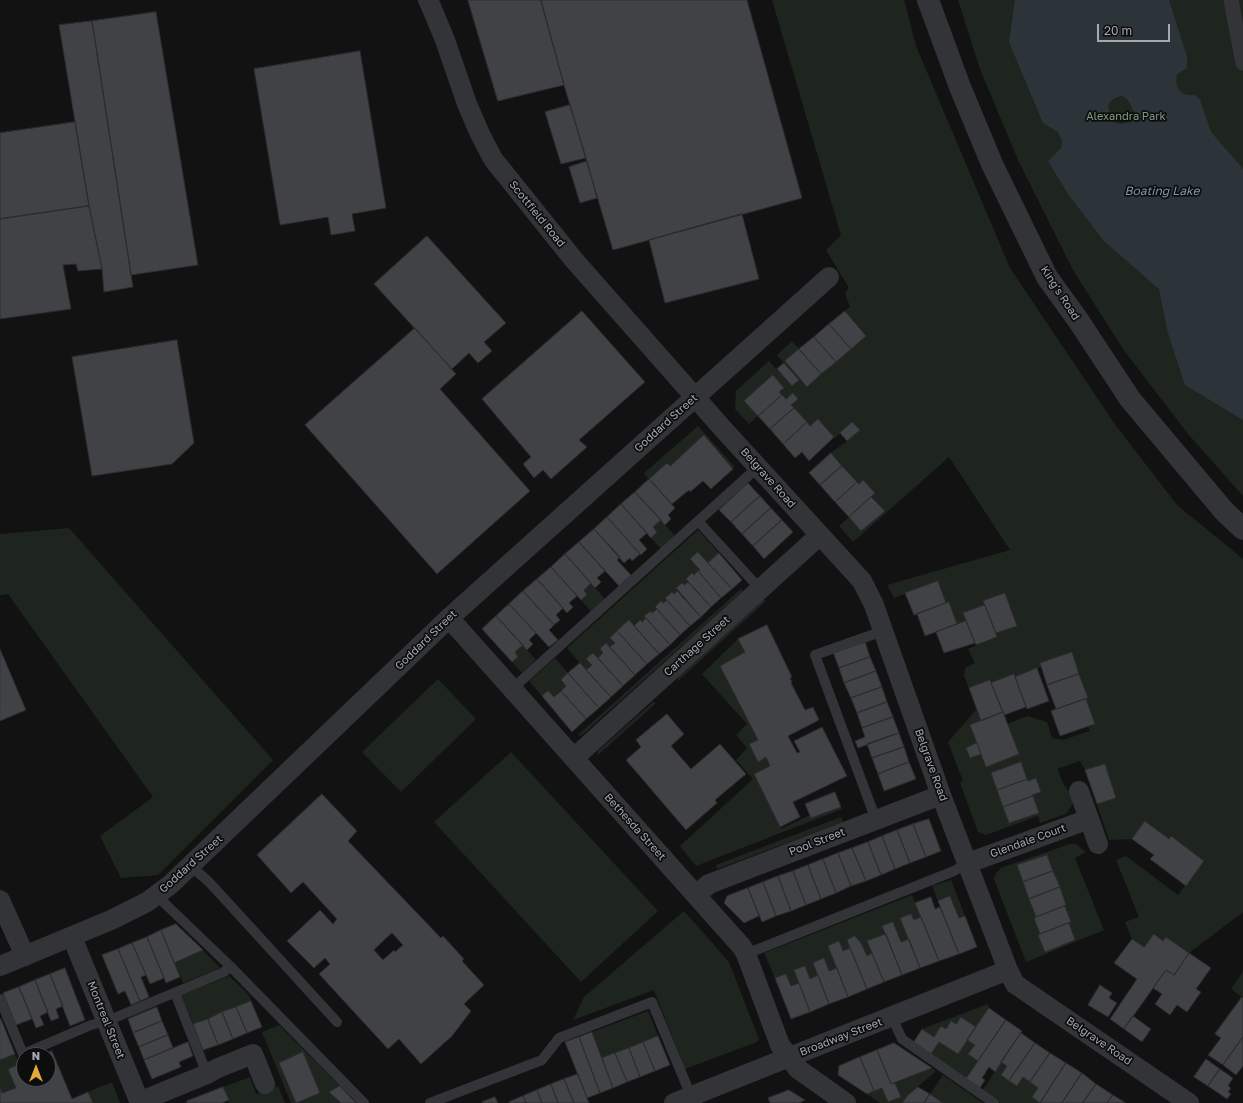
<!DOCTYPE html>
<style>
body{margin:0}
#map{position:relative;width:1243px;height:1103px;overflow:hidden;background:#121213;font-family:"Golos Text",sans-serif}
canvas{display:block}
.north{position:absolute;left:16px;top:1047px;width:40px;height:40px;box-sizing:border-box;background:#0d0d0e;border:1px solid #494b50;border-radius:50%;rotate:0deg;font-size:11px;font-weight:700;line-height:16px;text-align:center;color:#a4a9b2}
.north::after{content:'';display:block;margin:auto;width:14px;height:18px;background:#e2a93b;clip-path:polygon(50% 0,100% 100%,50% 72%,0 100%)}
.scale{position:absolute;left:1097px;top:24px;width:73px;height:18px;box-sizing:border-box;border:2px solid #a4a9b2;border-top:0;padding-left:5px;font-size:12px;line-height:14px;white-space:nowrap;color:#a4a9b2;-webkit-text-stroke:3px #0d0d0e;paint-order:stroke}
</style>
<div id="map">
<canvas width="1243" height="1103"></canvas>
<div class="north">N</div>
<div class="scale">20 m</div>
</div>
<script>
const c = document.querySelector('canvas').getContext('2d');
c.lineJoin = 'round';
function fillPath(path, color) {
  c.fillStyle = color;
  c.fill(path, 'evenodd');
}
function strokePath(path, color, width, dash) {
  c.strokeStyle = color;
  c.lineWidth = width;
  c.lineCap = dash ? 'butt' : 'round';
  c.setLineDash(dash || []);
  c.stroke(path);
}
function write(font, color, halo, rows, align = 'center') {
  c.font = font + ' "Golos Text",sans-serif';
  c.lineWidth = 3.5;
  c.setLineDash([]);
  c.textBaseline = 'middle';
  c.strokeStyle = halo;
  c.fillStyle = color;
  for (const [text, x, y, turn = 0] of rows) {
    c.save();
    c.translate(x, y);
    c.rotate((+turn || 0) * Math.PI / 180);
    c.textAlign = isNaN(turn) ? turn : align;
    if (halo) c.strokeText(text, 0, 0);
    c.fillText(text, 0, 0);
    c.restore();
  }
}
fillPath(new Path2D(`
 M772,0H904L916,46L1010,268L1114,423L1177,505L1243,559V912L1189,953L1166,937L1163,941L1154,934L1144,947L1132,939L1125,922L1139,917L1116,860L1126,856L1178,895L1204,861L1171,836L1169,839L1146,821L1132,839L1109,840L1097,804L1116,798L1105,764L1085,770L1080,761L1057,769L1064,785L1073,798L1074,802L1066,814L1040,823L1038,816L986,835L978,832L960,783L963,781L948,742L976,710L981,721L970,725L1007,724L1027,716L1047,722L1052,738L1063,740L1090,731L1088,727L1095,724L1086,699L1088,698L1071,652L1040,663L1041,667L1015,677L1013,674L991,683L990,680L969,688L964,676L965,668L975,663L968,649L997,637L996,633L1017,626L1005,593L984,601L985,605L963,613L966,621L957,624L949,602L946,603L938,581L894,598L887,585L1010,550L949,457L853,542L839,526L849,517L862,531L884,511L871,497L875,493L859,484L831,453L847,441L859,430L852,422L835,438L818,419L810,426L779,392L784,388L744,401L758,416L749,424L735,409L736,391L769,361L792,386L799,380L777,355L792,341L799,349L786,362L807,386L866,336L845,311L850,307L845,293L849,288L826,250L841,235ZM1021,763L1028,781L1036,778L1041,792L1032,795L1039,813L1009,823L991,773Z
 M958,0H1243V496L1188,434L1123,349L1073,270L1018,160L980,69Z
 M698,426L735,467L733,469L704,436L670,466L667,463L649,479L644,473Z
 M661,520L675,536L661,549L651,538L657,532L653,527Z
 M69,528L273,760L158,875L121,878L100,836L153,797L8,594L0,595V534Z
 M698,530L719,553L708,563L698,552L690,559L700,570L694,575L692,573L686,579L688,582L684,585L682,583L676,588L677,591L674,594L671,592L665,598L667,600L663,603L661,602L655,607L657,609L652,613L651,611L644,616L646,618L642,622L640,620L634,626L629,621L610,638L615,643L610,647L606,643L600,649L603,653L598,658L593,653L586,659L592,665L586,670L567,648Z
 M591,583L605,599L591,611L581,600L587,595L584,590Z
 M742,588V592L581,736L578,735Z
 M762,599L766,601L678,681V676Z
 M738,639L745,652L720,666L758,740L749,744L757,761L766,757L770,766L754,774L781,829L810,815L811,818L841,807L842,809L696,866L680,846L753,779L736,760L747,748L736,735L747,724L702,674Z
 M523,645L536,660L522,673L512,662L518,657L515,652Z
 M555,658L568,673L561,680L566,686L554,697L548,691L542,696L529,681Z
 M438,679L476,719L401,792L362,752Z
 M653,702L656,703L597,756L598,751Z
 M511,752L658,911L581,982L434,822Z
 M841,817L843,822L717,869L716,865Z
 M1070,844H1076L1086,852L1075,858L1104,930L1026,962L994,879L996,873L1001,868ZM1047,855L1066,905L1065,906L1071,922L1069,923L1075,940L1045,952L1038,935L1040,934L1034,918L1036,917L1017,865Z
 M951,880L965,916L959,918L950,896L938,901L932,886Z
 M912,895L921,917L914,920L911,914L900,918L909,939L901,942L893,922L882,926L886,934L867,941L872,953L867,956L861,943L855,936L847,940L850,948L843,951L839,941L828,946L837,968L829,971L824,958L813,963L818,975L810,979L805,966L794,970L799,983L791,986L786,974L775,978L764,953Z
 M684,911L729,962L759,1039L757,1042L685,1069L654,990L573,1020L584,997Z
 M203,950L220,968L183,983L174,963Z
 M1243,971V998L1231,989Z
 M229,976L248,994L251,1001L193,1024L181,995Z
 M988,1004L989,1008L976,1027L961,1017L956,1024L951,1021L946,1029L941,1026L934,1037L922,1029Z
 M648,1011L658,1036L602,1058L592,1032Z
 M279,1025L340,1086L329,1092L341,1103H296L320,1093L303,1053L279,1063L296,1103H291L262,1032Z
 M967,1040L975,1045L968,1054L978,1061L966,1079L931,1054L939,1042L958,1054Z
 M15,1054L20,1064L8,1069L16,1088L2,1093L0,1088V1060Z
 M1001,1062L1007,1066L1001,1076L1017,1086L1023,1077L1038,1088L1040,1103H1001L983,1090Z
 M932,1068L936,1071L908,1095L902,1103H880L867,1094L882,1088L888,1102L901,1097L895,1083Z
 M943,1075L983,1103H943L930,1094Z
 M250,1077L256,1094L278,1086L285,1103H229L223,1087Z
 M112,1082L120,1103H93L88,1092Z`), '#1e251f');
fillPath(new Path2D(`
 M1015,0H1169L1187,57V68L1177,74C1174,88 1181,97 1195,95L1200,100L1211,132L1243,169V420L1185,385L1168,333L1159,289L1104,241L1068,194L1048,161L1061,148L1062,140L1058,132L1043,123L1009,42ZM1122,96C1130,99 1130,106 1135,113C1131,123 1128,123 1118,124L1113,120L1108,107C1110,100 1114,97 1122,96Z`), '#2c343a');
const building = new Path2D(`
 M468,0H541L564,85L498,101Z
 M541,0H747L802,198L613,250L564,85Z
 M156,12L198,265L131,275L92,21Z
 M92,21L133,287L104,292L102,269L89,206L59,25Z
 M360,51L386,208L352,214L355,231L331,235L328,217L280,225L254,69Z
 M570,105L586,158L561,164L545,112Z
 M75,122L89,206L0,219V133Z
 M587,161L597,198L580,203L569,167Z
 M89,206L102,269L78,271L76,264L63,265L71,309L0,319V219Z
 M742,214L759,279L665,303L649,240Z
 M427,236L506,323L484,342L492,351L478,363L469,353L452,369L374,284Z
 M582,311L645,382L579,440L587,447L551,479L543,470L534,478L523,464L531,457L482,399Z
 M845,311L866,336L851,349L829,324Z
 M829,324L851,349L836,362L814,337Z
 M415,328L456,374L440,389L530,491L437,574L305,425Z
 M814,337L836,362L821,374L799,349Z
 M177,340L194,443L172,464L92,476L72,357Z
 M799,349L821,374L807,387L785,361Z
 M784,363L799,380L792,386L777,369Z
 M773,375L784,388L779,392L782,395L758,416L744,401Z
 M793,393L798,399L791,405L794,408L770,429L758,416L782,395L786,399Z
 M794,408L807,422L783,444L770,429Z
 M818,419L834,437L809,461L802,452L795,458L783,444L807,422L810,426Z
 M852,422L860,430L847,441L840,433Z
 M704,435L733,469L711,489L703,481L690,492L689,490L672,504L649,479L667,463L670,466Z
 M831,453L842,466L820,485L809,473Z
 M842,466L857,482L835,502L820,485Z
 M649,479L675,508L668,515L671,519L665,525L635,492Z
 M863,480L875,493L849,517L835,502L857,482L859,484Z
 M748,483L760,496L731,522L719,510Z
 M635,492L661,520L653,527L657,532L651,538L621,504Z
 M760,496L771,508L742,534L731,522Z
 M871,497L885,511L861,531L849,517Z
 M621,504L647,533L639,540L647,549L641,555L607,517Z
 M771,508L782,520L753,546L742,534Z
 M607,517L640,554L632,561L630,558L624,563L594,529Z
 M782,520L793,532L764,559L753,546Z
 M594,529L620,557L617,560L631,575L619,586L579,542Z
 M579,542L605,571L597,578L601,582L595,588L565,554Z
 M698,552L732,589L721,598L698,571L700,570L690,559Z
 M719,553L742,580L732,589L708,563Z
 M565,554L591,583L584,590L587,595L581,600L551,567Z
 M551,567L577,596L569,603L573,607L567,613L537,579Z
 M698,571L721,598L711,607L686,579L692,573L694,575Z
 M537,579L563,608L556,615L560,620L554,625L523,591Z
 M938,581L946,603L914,615L905,593Z
 M688,582L711,607L701,617L676,588L682,583L684,585Z
 M523,591L554,625L549,630L558,640L549,647L509,604Z
 M677,591L701,617L690,626L665,598L672,592L674,594Z
 M1005,593L1017,626L996,633L983,601Z
 M667,600L690,626L680,635L655,607L661,601L663,603Z
 M949,602L957,624L925,636L917,614Z
 M509,604L536,633L529,640L533,644L527,650L496,616Z
 M985,605L997,637L976,645L963,613Z
 M657,609L680,635L670,645L644,616L651,611L652,613Z
 M496,616L523,645L515,652L518,657L512,662L482,629Z
 M646,618L670,645L659,654L634,626L640,620L642,622Z
 M629,620L659,654L647,664L617,631Z
 M966,621L975,643L944,653L936,632Z
 M767,625L792,677L790,678L792,682L791,683L805,710L813,707L819,720L788,736L797,753L800,752L794,741L822,727L847,776L793,802L800,817L780,827L754,774L770,766L766,757L758,762L749,744L758,740L720,666L745,652L738,639Z
 M617,631L647,664L635,675L610,647L615,643L610,638Z
 M865,641L870,657L839,668L833,652Z
 M606,643L635,675L623,686L598,658L603,653L600,649Z
 M0,649L26,710L0,721Z
 M1072,652L1079,674L1047,685L1040,663Z
 M593,653L623,686L611,697L586,670L592,665L586,659Z
 M870,657L876,671L844,683L839,668Z
 M580,663L611,697L599,708L568,673Z
 M1037,668L1049,701L1027,709L1015,677Z
 M876,671L882,687L851,698L844,683Z
 M568,673L599,708L586,719L561,691L566,686L561,680Z
 M1014,674L1026,707L1004,715L991,683Z
 M1079,674L1088,698L1056,709L1047,685Z
 M990,680L1003,712L981,721L969,688Z
 M882,687L887,702L857,713L851,698Z
 M548,691L554,697L561,691L586,719L572,732L542,696Z
 M1086,699L1095,724L1060,736L1051,711Z
 M887,702L893,717L862,728L857,713Z
 M1003,712L1019,754L986,767L970,725Z
 M667,714L684,734L671,746L691,769L720,744L746,774L715,800L717,803L686,830L626,760L641,747L636,740Z
 M893,717L899,733L858,748L855,741L865,737L862,728Z
 M899,733L904,747L872,758L867,744Z
 M977,743L981,754L970,758L966,748Z
 M904,747L909,762L878,774L872,758Z
 M909,762L916,779L884,791L878,774Z
 M1021,762L1027,779L997,790L991,773Z
 M1105,764L1116,798L1097,804L1085,770Z
 M1036,778L1041,792L1032,795L1033,796L1003,807L997,790L1027,779L1028,781Z
 M835,792L841,807L811,818L805,804Z
 M322,794L357,831L348,841L441,938L443,936L464,959L462,961L484,985L464,1004L471,1011L452,1036L421,1064L399,1039L388,1049L319,974L330,964L325,958L314,968L287,941L320,910L333,924L337,919L303,882L291,893L257,855ZM392,933L403,945L395,952L394,950L383,960L374,950Z
 M1033,796L1039,813L1009,823L1003,807Z
 M929,819L941,851L926,857L913,824Z
 M1145,821L1169,839L1171,836L1204,861L1186,886L1150,859L1154,855L1132,839Z
 M913,824L926,857L910,863L897,830Z
 M897,830L910,863L895,869L882,836Z
 M882,836L895,869L881,875L868,842Z
 M868,842L881,875L866,881L852,848Z
 M852,848L866,881L851,886L838,853Z
 M838,853L851,886L836,893L823,859Z
 M1047,855L1053,871L1023,882L1017,865Z
 M823,859L836,893L821,899L808,865Z
 M808,865L821,899L806,905L793,871Z
 M793,871L806,905L791,911L778,876Z
 M1053,871L1060,887L1029,899L1023,882Z
 M778,876L791,911L776,916L763,882Z
 M763,882L776,916L762,922L748,888Z
 M1060,887L1066,905L1036,917L1029,899Z
 M748,888L759,916L744,923L724,903L727,896Z
 M950,896L959,918L965,916L977,947L959,954L938,901Z
 M931,897L935,909L940,907L959,954L939,961L915,903Z
 M1065,906L1071,922L1040,934L1034,918Z
 M911,914L914,920L921,917L939,961L920,968L900,918Z
 M893,922L901,942L909,939L920,968L902,975L882,926Z
 M1069,923L1075,940L1045,952L1038,935Z
 M176,924L203,950L174,963L161,930Z
 M161,930L180,977L166,983L147,937Z
 M886,934L902,975L884,982L867,941Z
 M1154,934L1163,941L1166,937L1189,953L1174,975L1166,970L1124,1029L1110,1019L1137,979L1114,963L1132,939L1144,947Z
 M855,936L861,943L867,956L872,953L884,982L867,989L847,940Z
 M147,937L164,978L150,984L132,943Z
 M839,941L843,951L850,948L867,989L848,997L828,946Z
 M132,943L146,975L141,977L149,997L140,1001L118,949Z
 M118,949L140,1001L131,1005L125,991L118,994L102,955Z
 M1189,953L1211,968L1196,989L1201,992L1187,1012L1177,1005L1170,1015L1155,1004L1162,994L1153,988L1166,970L1174,975Z
 M824,958L829,971L837,968L848,997L829,1004L813,963Z
 M805,966L810,979L818,975L829,1004L810,1012L794,970Z
 M65,968L85,1020L70,1026L50,974Z
 M50,974L63,1006L56,1009L59,1018L51,1021L35,980Z
 M786,974L791,986L799,983L810,1012L791,1019L775,978Z
 M35,980L48,1012L40,1016L44,1025L36,1028L19,987Z
 M1100,985L1112,993L1109,998L1117,1003L1108,1017L1088,1005Z
 M19,987L32,1019L16,1025L3,993Z
 M1242,997L1243,998V1037L1223,1065L1208,1055L1221,1038L1215,1034Z
 M251,1001L262,1027L247,1033L236,1007Z
 M157,1007L162,1021L133,1033L128,1019Z
 M236,1007L247,1033L233,1039L222,1012Z
 M989,1008L1006,1020L978,1061L968,1054L975,1045L967,1040Z
 M222,1012L233,1039L218,1045L208,1019Z
 M1133,1016L1151,1029L1142,1042L1124,1029Z
 M961,1017L976,1027L958,1054L939,1042L931,1054L913,1043L922,1029L934,1037L941,1026L946,1029L951,1021L956,1024Z
 M0,1019H1L15,1054L0,1060Z
 M208,1019L218,1045L203,1050L193,1024Z
 M1006,1020L1022,1031L995,1072L989,1067L982,1078L985,1080L980,1088L966,1079Z
 M162,1021L168,1035L139,1047L133,1033Z
 M592,1032L613,1088L600,1093L579,1037Z
 M1021,1033L1035,1043L1009,1081L1001,1075L1007,1066L1001,1062Z
 M168,1035L173,1048L144,1060L139,1047Z
 M658,1036L670,1065L655,1071L643,1042Z
 M579,1037L600,1093L587,1098L565,1042Z
 M1243,1037V1066L1236,1075L1223,1065Z
 M188,1042L193,1056L179,1062L181,1067L152,1079L144,1060Z
 M643,1042L655,1071L640,1077L629,1048Z
 M894,1043L932,1068L891,1084L877,1050Z
 M1035,1043L1050,1053L1030,1082L1023,1077L1017,1086L1009,1081Z
 M629,1048L640,1077L627,1082L615,1053Z
 M877,1050L891,1084L895,1083L901,1097L888,1102L882,1088L874,1091L860,1057Z
 M52,1051L72,1099L88,1092L93,1103H0V1088L2,1093L16,1088L8,1069L24,1062V1079H48V1055H42Z
 M303,1052L320,1093L296,1103L279,1063Z
 M615,1053L627,1082L613,1088L602,1058Z
 M1050,1053L1066,1063L1040,1103L1032,1097L1038,1088L1030,1082Z
 M860,1057L874,1091L867,1094L838,1075L839,1066Z
 M1206,1059L1220,1069L1208,1086L1194,1077Z
 M1066,1063L1082,1073L1062,1103H1040Z
 M1220,1069L1233,1078L1228,1086L1231,1088L1228,1092L1231,1094L1227,1099L1208,1086Z
 M1082,1073L1096,1084L1083,1103H1062Z
 M578,1074L587,1098L589,1103H574L564,1079Z
 M564,1079L574,1103H558L551,1084Z
 M551,1084L558,1103H542L537,1090Z
 M1096,1084L1113,1095L1107,1103H1083Z
 M340,1086L356,1103H341L329,1092Z
 M223,1087L229,1100L222,1103H187V1101Z
 M918,1087L930,1094L924,1103H902L908,1095Z
 M537,1090L542,1103H526L523,1096Z
 M789,1090L805,1100L799,1103H770L768,1098Z
 M930,1094L943,1103H924Z
 M1113,1095L1126,1103H1107Z
 M523,1096L526,1103H510L509,1102Z
 M495,1097L498,1103H483L482,1102Z`);
fillPath(building, '#414246');
strokePath(building, '#2c2c2f', 1);
strokePath(new Path2D(`
 M698,521L760,589
 M512,689L758,467
 M876,820L815,655L883,631
 M191,866L210,883L337,1022
 M156,895L230,966L364,1103
 M746,954L954,871L968,863
 M175,993L207,1074
 M0,999L23,1054L91,1025L107,1021L224,972L230,966
 M892,1017L902,1039L994,1103
 M430,1103L542,1060L559,1038L652,1002L691,1096`), '#333438', 10);
strokePath(new Path2D(`
 M1231,0L1243,63`), '#333438', 15);
strokePath(new Path2D(`
 M428,0L430,4L445,40L467,104L480,134L493,159L574,260L724,430L862,581L874,605L941,795L1008,970L1015,984L1189,1103
 M449,618L742,947L746,954L780,1045L798,1069L846,1103
 M574,758L820,535
 M1079,791L1098,844
 M968,863L1089,819
 M696,895L709,884L941,795
 M0,900L25,956
 M72,937L140,1103
 M0,966L111,920L147,902L171,884L449,618L829,277
 M139,1102L207,1074L218,1068L253,1054L265,1084
 M674,1103L1008,970`), '#333438', 20);
strokePath(new Path2D(`
 M928,0L960,87L992,164L1047,277L1078,320L1130,399L1224,511L1243,529`), '#333438', 22);
write('11px', '#7c9c7e', '#0d0d0e', [
 ["Alexandra Park",1126,117]
]);
write('11px', '#a4a9b2', '#0d0d0e', [
 ["Scottfield Road",537,214,51],
 ["King's Road",1060,293,57],
 ["Goddard Street",666,423,-42],
 ["Belgrave Road",768,478,48],
 ["Goddard Street",426,640,-44],
 ["Carthage Street",697,646,-42],
 ["Belgrave Road",931,765,70],
 ["Bethesda Street",635,827,48],
 ["Glendale Court",1028,841,-20],
 ["Pool Street",817,842,-21],
 ["Goddard Street",191,864,-42],
 ["Montreal Street",106,1020,68],
 ["Broadway Street",841,1037,-21],
 ["Belgrave Road",1099,1041,34]
]);
write('italic 12px', '#7d96ab', '#0d0d0e', [
 ["Boating Lake",1162,191]
]);
</script>
